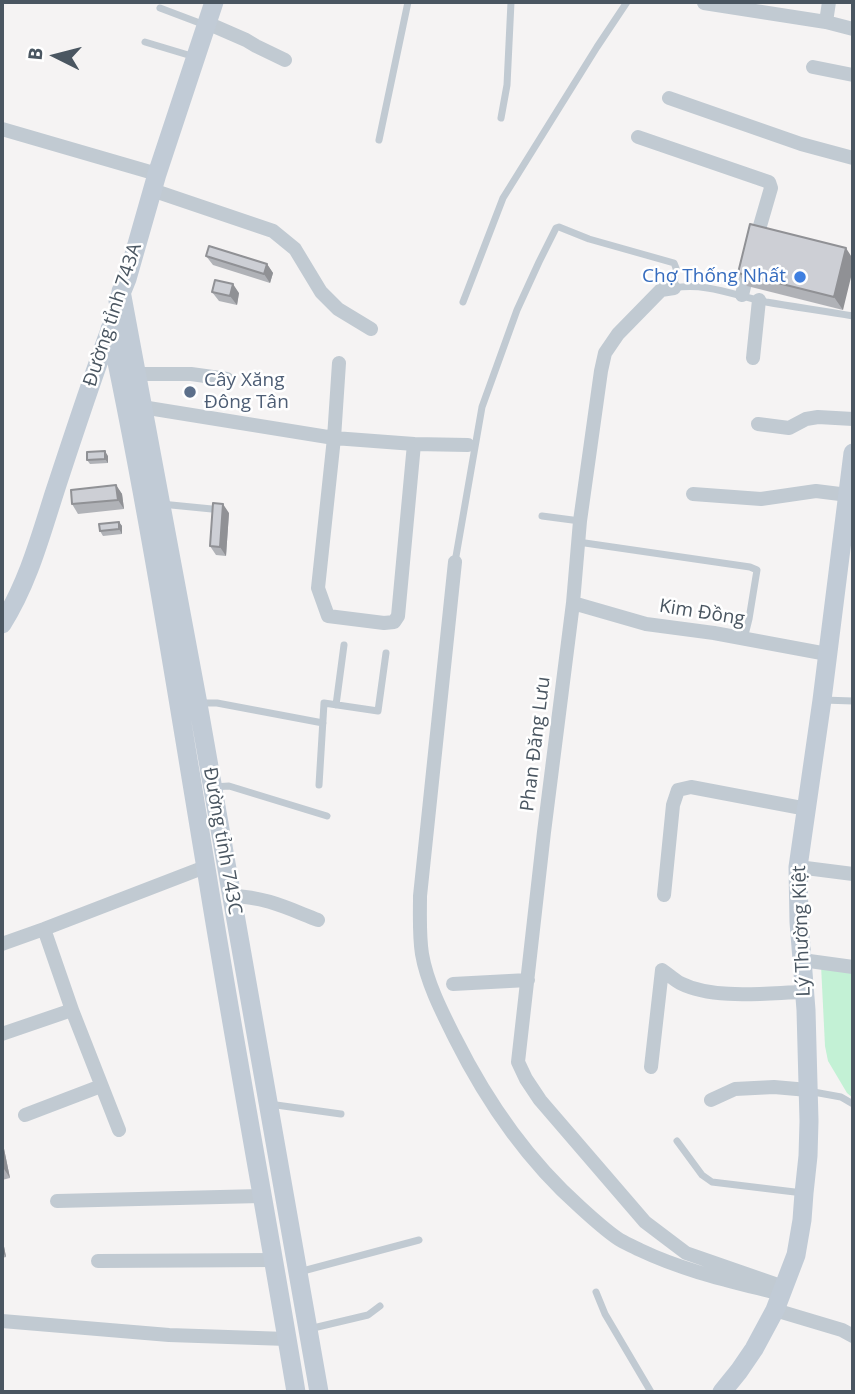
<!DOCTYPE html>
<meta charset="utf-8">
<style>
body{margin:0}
#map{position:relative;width:855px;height:1394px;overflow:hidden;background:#f5f3f3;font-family:"Open Sans",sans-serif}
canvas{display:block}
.frame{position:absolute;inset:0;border:4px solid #4a5661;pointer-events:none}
.north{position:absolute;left:21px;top:21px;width:70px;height:70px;-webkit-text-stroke:5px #fff;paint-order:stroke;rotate:276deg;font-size:19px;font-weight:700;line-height:28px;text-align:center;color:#4a5661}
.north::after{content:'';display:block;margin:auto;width:24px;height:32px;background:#4a5661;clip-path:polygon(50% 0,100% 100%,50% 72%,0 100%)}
</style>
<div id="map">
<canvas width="855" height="1394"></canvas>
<div class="frame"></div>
<div class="north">B</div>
</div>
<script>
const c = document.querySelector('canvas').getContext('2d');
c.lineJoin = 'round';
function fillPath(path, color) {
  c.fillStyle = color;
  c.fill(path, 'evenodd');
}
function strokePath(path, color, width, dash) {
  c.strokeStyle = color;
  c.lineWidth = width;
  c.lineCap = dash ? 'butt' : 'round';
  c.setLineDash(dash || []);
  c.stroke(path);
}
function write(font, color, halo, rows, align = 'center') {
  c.font = font + ' "Open Sans",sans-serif';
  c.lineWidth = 5;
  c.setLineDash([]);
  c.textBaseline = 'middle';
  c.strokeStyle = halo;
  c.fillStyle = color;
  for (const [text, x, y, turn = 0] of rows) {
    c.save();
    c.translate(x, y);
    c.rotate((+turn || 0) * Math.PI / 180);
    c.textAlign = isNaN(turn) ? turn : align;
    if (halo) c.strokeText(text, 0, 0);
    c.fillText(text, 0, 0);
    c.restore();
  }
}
fillPath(new Path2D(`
 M821,965L853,971V1098L847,1093L828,1061L825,1046Z`), '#c3f1d5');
strokePath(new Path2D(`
 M160,8L205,25
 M145,42L195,57
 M501,118L507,85L511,2
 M379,140L408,2
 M463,302L503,198L597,47L627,2
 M161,504L222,510
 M542,516L580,521
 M578,542L750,567L757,570L749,619L744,639
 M455,562L482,407L517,310L539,262L556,228L559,227L589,239L674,263L676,268L674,288C705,282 736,296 766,302C795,307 824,311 853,316
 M823,700L853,701
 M198,703H217L323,723
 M336,705L344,645
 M319,785L324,703L378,711L386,653
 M213,787L229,786L327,816
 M808,1091L841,1097L853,1104
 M269,1104L341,1114
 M677,1141L702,1175L712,1182L803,1193
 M299,1272L419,1240
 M596,1292L605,1314L651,1392
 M309,1329L368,1315L380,1306`), '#c1cad2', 7);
strokePath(new Path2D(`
 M704,2V3L826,22L853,29
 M826,22L829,2
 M207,23L246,40L256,46L285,60
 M813,67L853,75
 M669,98L801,144L853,158
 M2,129L157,174
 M638,137L769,182L771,188L755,243
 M152,190L273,231L295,249L321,292L338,309L371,329
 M674,288L661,290L618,334L605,353L601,371L580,521L573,603L544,832L518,1062L526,1079L540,1100L645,1222L686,1253L784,1287
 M742,295L749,266
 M753,358L759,300
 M339,363L334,438L318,588L328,616L384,623L394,622L398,616L414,444
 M136,374H191L227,379
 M142,407L334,438L414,444L468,445
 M758,424L789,428L806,419L818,417L853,419
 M693,494L761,499L816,491L848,495
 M455,562L420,896C420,916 419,935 422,954C427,983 442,1012 455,1038C487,1102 526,1159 580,1207C592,1218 604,1229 617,1238C624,1243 633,1246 640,1250C684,1271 730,1281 777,1293
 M573,603L646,624L714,633L827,654
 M798,867L853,874
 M664,895L673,805L678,790L691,787L807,809
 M232,896C266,897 287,908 318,920
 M44,929L72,1010L119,1130
 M2,944L44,929L205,867
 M802,960L853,967
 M453,984L528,980
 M2,1034L72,1010
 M651,1067L662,970C668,974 673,979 680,983C714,1000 766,993 803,992
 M711,1100L735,1089L774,1087L808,1090
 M25,1115L101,1086
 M57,1201L261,1196
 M98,1261L274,1260
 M775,1310L842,1330L853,1336
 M2,1321L169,1335L287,1339`), '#c1cad2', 14);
strokePath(new Path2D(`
 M121,291L198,704L319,1392
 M118,301L127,279L157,174L214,2
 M110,329C148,507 176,688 206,868C234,1043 267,1217 296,1392
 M2,624C27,585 40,538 54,494C72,439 90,384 110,330
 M722,1392L739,1371L754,1349L775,1310L796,1255L802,1220L804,1193L808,1156L809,1121L806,1010L799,922L798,867L822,700L853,453`), '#c1cbd6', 19);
fillPath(new Path2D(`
 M846,248L843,310L747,286L738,273Z
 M206,256L267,264L273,273L270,283L213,265Z
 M212,292L239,293L237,305L219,301Z
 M108,456V463L90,464L87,460Z
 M116,485L122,494L124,509L78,514L72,504Z
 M229,513L226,556L216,555L210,546Z
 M119,522L122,526V534L103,536L100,531Z
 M2,1139L10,1178L2,1180Z
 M2,1236L6,1257L2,1258Z`), '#b0b2b7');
fillPath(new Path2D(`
 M846,248L853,259V269L843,310L834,297Z
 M267,264L273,273L270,283L264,274Z
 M233,284L239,293L237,305L230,296Z
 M105,451L108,456V463L105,459Z
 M116,485L122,494L124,509L118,500Z
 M223,504L229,513L226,556L220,547Z
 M119,522L122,526V534L119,529Z
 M2,1139L10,1178L2,1166Z
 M2,1236L6,1257L2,1251Z`), '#909195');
const building = new Path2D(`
 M750,224L846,248L834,297L738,273Z
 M209,246L267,264L264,274L206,256Z
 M215,280L233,284L230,296L212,292Z
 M105,451V459L87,460V452Z
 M116,485L118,500L72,504L71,490Z
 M213,503L223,504L220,547L210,546Z
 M119,522V529L100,531L99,524Z`);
fillPath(building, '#cdcfd5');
strokePath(building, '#909195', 2);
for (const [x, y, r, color] of [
 [800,277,7,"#3f7fe0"],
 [190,392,7,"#5c6f8a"]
]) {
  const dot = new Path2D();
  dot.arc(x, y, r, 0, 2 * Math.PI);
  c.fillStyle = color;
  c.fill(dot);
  strokePath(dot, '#fff', 2.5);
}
write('19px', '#366cbe', '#fff', [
 ["Chợ Thống Nhất",786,277]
], 'right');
write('19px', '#4a5661', '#fff', [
 ["Đường tỉnh 743A",113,315,-72],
 ["Kim Đồng",702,613,9],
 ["Phan Đăng Lưu",536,744,-83],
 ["Đường tỉnh 743C",222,841,80],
 ["Lý Thường Kiệt",802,931,-92]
]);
write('19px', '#4e5e75', '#fff', [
 ["Cây Xăng",204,381],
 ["Đông Tân",204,403]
], 'left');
</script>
